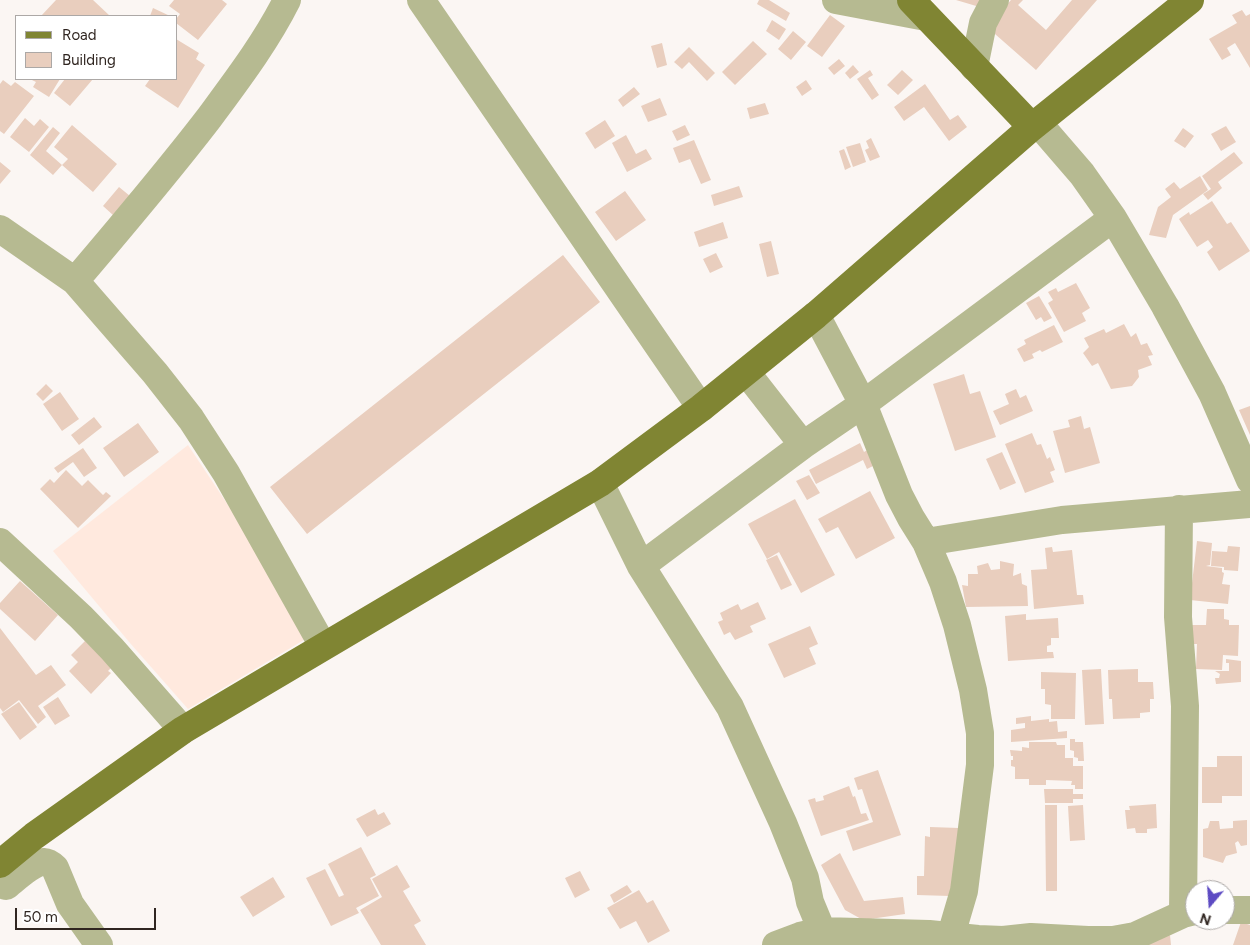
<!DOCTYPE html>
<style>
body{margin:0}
#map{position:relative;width:1250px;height:945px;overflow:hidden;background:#fbf6f3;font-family:Figtree,sans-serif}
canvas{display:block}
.legend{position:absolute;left:15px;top:15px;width:162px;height:65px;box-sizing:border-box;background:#fff;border:1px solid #aca8a6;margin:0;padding:6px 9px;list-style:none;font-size:15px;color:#302621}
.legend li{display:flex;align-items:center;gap:10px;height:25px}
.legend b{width:25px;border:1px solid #aca8a6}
.north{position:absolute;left:1185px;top:880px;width:50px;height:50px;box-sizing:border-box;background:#fff;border:1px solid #aca8a6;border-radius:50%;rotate:198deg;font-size:14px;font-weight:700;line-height:20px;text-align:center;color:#302621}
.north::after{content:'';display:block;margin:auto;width:18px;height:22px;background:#5d4bc3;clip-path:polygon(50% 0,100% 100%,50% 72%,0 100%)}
.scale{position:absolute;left:15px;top:908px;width:141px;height:22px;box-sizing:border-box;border:2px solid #302621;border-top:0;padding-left:6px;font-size:15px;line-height:18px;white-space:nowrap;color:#302621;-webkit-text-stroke:4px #fff;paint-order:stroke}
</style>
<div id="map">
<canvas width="1250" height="945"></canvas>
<ul class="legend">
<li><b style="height:6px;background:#808533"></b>Road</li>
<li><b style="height:14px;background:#e9cebe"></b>Building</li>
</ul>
<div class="north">N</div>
<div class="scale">50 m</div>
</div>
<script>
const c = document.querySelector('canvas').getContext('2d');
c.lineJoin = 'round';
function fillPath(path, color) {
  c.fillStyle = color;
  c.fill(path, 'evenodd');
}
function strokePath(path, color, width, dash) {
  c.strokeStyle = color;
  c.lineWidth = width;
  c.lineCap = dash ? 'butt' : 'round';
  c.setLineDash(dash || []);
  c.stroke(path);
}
fillPath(new Path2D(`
 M188,445L314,634L188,709L130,643L53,551Z`), '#ffe9de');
fillPath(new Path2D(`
 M56,0H93L110,16H41Z
 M174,0H222L227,4L198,40L176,23V19L180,14L169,6Z
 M759,0H769L790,13L786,21L757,4Z
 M956,0H986L983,8Z
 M1011,0H1023L1018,5L1046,30L1072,0H1097L1036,70L987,27Z
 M153,8L170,16H150Z
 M1242,10L1246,16L1250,14V68L1235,43L1227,48L1231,55L1222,60L1209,39L1237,23L1232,15Z
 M830,15L845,26L822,57L807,46Z
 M772,20L786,29L779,40L766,31Z
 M793,31L806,42L791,60L778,49Z
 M176,39L199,53L196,59L205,65L178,108L145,86L150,79H176Z
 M753,41L767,54L735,85L722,72Z
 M662,43L667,65L657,68L651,46Z
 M689,47L715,73L707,81L689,62L682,69L674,62Z
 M839,59L845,66L834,75L828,68Z
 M853,65L859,72L850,79L845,73Z
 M870,70L873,75L868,78L879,95L872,100L857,79Z
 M902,70L913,80L898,95L887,85Z
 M30,79H60L49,97L33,87L36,82Z
 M65,79H93L70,106L54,93Z
 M3,80L11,86L15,82L34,96L4,134L0,131V84Z
 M806,80L812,89L802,96L796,87Z
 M925,84L950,120L958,115L967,127L949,141L924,107L904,121L894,107Z
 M634,87L640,94L623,107L618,100Z
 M660,98L667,115L648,122L641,106Z
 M765,103L769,114L750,119L747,108Z
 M25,118L34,126L40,119L49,127L29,152L10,137Z
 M605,120L615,136L595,149L585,133Z
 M72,125L117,164L93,192L62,165L68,159L54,147Z
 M685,125L690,135L677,141L672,131Z
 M1226,126L1236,142L1221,151L1211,134Z
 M53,127L60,133L46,151L62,165L53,175L30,155Z
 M1183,128L1194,136L1185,148L1174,141Z
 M626,135L636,154L646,149L652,159L627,172L612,143Z
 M871,138L880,157L870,161L865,150L869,148L866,141Z
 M694,140L711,180L701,184L690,159L679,163L673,148Z
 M860,143L866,162L853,167L846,147Z
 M844,149L851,167L845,170L839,151Z
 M1234,152L1243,163L1218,182L1222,188L1208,200L1203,194L1211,189L1202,176Z
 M0,162L11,171L0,184Z
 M1200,176L1208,190L1173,215L1166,238L1149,235L1158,207L1171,197L1165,189L1174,182L1180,189Z
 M739,186L743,197L714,206L711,195Z
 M119,187L130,196L113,215L103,206Z
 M625,191L646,220L616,241L595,212Z
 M1212,201L1227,224L1231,222L1250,251L1219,271L1207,252L1213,247L1208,240L1197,247L1179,219L1189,212L1190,215Z
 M723,222L728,238L699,247L694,232Z
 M771,241L779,274L767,277L759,244Z
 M716,253L723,267L710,273L703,259Z
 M563,255L600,302L307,534L270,487Z
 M1076,283L1090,308L1082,313L1086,321L1064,332L1048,303L1053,300L1048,292L1056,288L1058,292Z
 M1039,296L1052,318L1044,322L1041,317L1036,320L1026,303Z
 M1124,324L1131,337L1136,333L1141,345L1147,343L1153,355L1148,356L1152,365L1138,370L1139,377L1132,386L1111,389L1098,363L1092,366L1083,353L1089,347L1084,338L1104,329L1106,333Z
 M1054,325L1063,342L1042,352L1040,350L1032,354L1034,358L1024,362L1017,349L1026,344L1024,340Z
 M964,374L970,394L980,391L996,437L955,451L933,384Z
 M46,384L53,391L43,401L36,394Z
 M1016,389L1020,398L1026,395L1033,411L1000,425L993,411L1009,404L1005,394Z
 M60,392L79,419L62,431L43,404Z
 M1250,406V435L1239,410Z
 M1081,416L1084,429L1090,427L1100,463L1065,473L1053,431L1070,427L1068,420Z
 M94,417L102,427L79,445L71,435Z
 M138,423L159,452L124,477L103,448Z
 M1032,433L1037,445L1041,444L1047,459L1050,457L1055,470L1050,472L1054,482L1025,493L1005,444Z
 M860,443L864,452L871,448L879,463L867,469L863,460L816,484L809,470Z
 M83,448L97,468L84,477L73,462L58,473L54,468Z
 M1002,452L1016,483L1000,490L986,459Z
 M66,470L82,486L88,480L103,495L106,492L111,496L78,528L40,489L50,479L54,483Z
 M809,475L820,493L807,500L796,481Z
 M870,491L895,538L856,559L838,527L826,533L818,519Z
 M795,499L835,575L801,593L779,552L767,559L748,524Z
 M1197,541L1212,543L1210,565L1206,566L1222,568V572L1224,573L1222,584L1230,585L1228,604L1190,600Z
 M1228,546L1240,547L1238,571L1224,570V567L1211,566L1212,551L1227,552Z
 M1052,547L1053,552L1072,550L1077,595H1083L1084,604L1034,609L1031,570L1047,569L1045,548Z
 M777,555L792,585L781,590L766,560Z
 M1000,561L1014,564L1013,576L1021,573L1022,584L1027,586L1028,606L966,607L962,585L968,586V574H978L977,566L988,563L991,570L1000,569Z
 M20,581L58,615L35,641L0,609V603Z
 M758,602L766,619L750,626L753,632L735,640L730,632L724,635L718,622L723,620L720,613L738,604L741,610Z
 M1207,609H1224V619L1229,620V625H1239L1238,656L1223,655L1222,670L1196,669L1197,644H1192V625H1206Z
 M1026,614V620L1058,618L1059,638H1051V645L1047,646V652H1053L1054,658L1008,661L1005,616Z
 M810,626L818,644L809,648L816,664L784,678L768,644Z
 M0,628L36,675L51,665L66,685L38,706L46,717L38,724L19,700L3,712L0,708Z
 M85,641L112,667L108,671L111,673L91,694L69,671L78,662L71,655Z
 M1226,659L1241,661V682L1216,684L1215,678H1219L1220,674L1215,671H1229V663H1226Z
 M1101,669L1104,724L1085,725L1082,670Z
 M1138,669V682H1153L1154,699H1150V712L1140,713V718L1113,719L1112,699H1109L1108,670Z
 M1041,672L1076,673L1075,719H1051V705L1045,704V689H1041Z
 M58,697L70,716L55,725L43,707Z
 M19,702L37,727L20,740L1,714Z
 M1031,716V721L1049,719V722L1057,721L1058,732L1067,731V738L1011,742V730L1025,728V723L1016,724V718Z
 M1070,739H1075V742H1083L1084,761H1078V758L1074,757V751L1070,750Z
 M1029,742H1056L1057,745H1065V758H1073V766H1083V789H1075V785H1071L1072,781L1046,780V785H1029V779H1015V767L1011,766V760H1013V756H1011L1010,750L1022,751V747L1029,748Z
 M1217,756H1242V796H1222V803H1202V767H1217Z
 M878,770L901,835L853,851L846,831L873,822L862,789L858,790L854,778Z
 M849,786L853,797L855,796L861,814L866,813L869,820L821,836L808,800L815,798L816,802L824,800L823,796Z
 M1044,789H1073V794H1083V799H1073V803H1045Z
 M1156,804L1157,828L1147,829V833H1136L1135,828L1127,829L1125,810H1130L1129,806Z
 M1045,805H1057V891H1046Z
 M1083,805L1085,840L1070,841L1068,806Z
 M375,809L378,815L384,812L391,824L367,837L356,819Z
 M1247,820V845L1241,846L1238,841L1235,843L1237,853L1226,856L1223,863L1203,857V829L1208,828L1210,821H1219L1220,829L1233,828V821Z
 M930,827L959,828L950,896L917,895V876H924L925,836L930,837Z
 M361,847L376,875L370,878L379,896L356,908L359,913L331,926L306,878L325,869L339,897L344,895L328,864Z
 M840,853L864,901L903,897L905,914L863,920L845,910L821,865Z
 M397,865L410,887L403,891L421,921L414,925L426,945H381L360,910L382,897L372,879Z
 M580,871L590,890L575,898L565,878Z
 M273,877L285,897L253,917L240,897Z
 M627,885L632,892L614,903L610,895Z
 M639,890L647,903L653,900L670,931L648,943L636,921L620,929L607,908Z
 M1241,922L1250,925V945H1233Z
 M1170,935L1171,945H1143Z`), '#e9cebe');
strokePath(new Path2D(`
 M421,0L701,408
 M836,0L926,17
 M974,67L983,23L995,0
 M1038,123L1082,174L1113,218L1165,306L1212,393L1250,480
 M0,229L75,281L155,373L191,419L226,473L323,646
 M75,281C121,227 166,174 209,118C237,80 266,42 287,0
 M816,315L863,404L899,495L911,518L926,542L943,582L957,625L973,690L980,733V765L964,891L951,935
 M746,372L803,445
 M600,483L641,566L730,707L783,823L805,878L810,902L822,931
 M1179,509L1178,617L1185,706L1183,914
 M0,542L81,617L112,649L183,730
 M926,542L1062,520L1250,504
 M641,566L803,445L863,404L1113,218
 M0,884L6,886C14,880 34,861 44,862C48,862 52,865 55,868L70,904L99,945
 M1225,910H1250
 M776,945L800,936L822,931L929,934L978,939L1003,940L1031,937L1088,940H1113L1135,936L1183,914L1195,911`), '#b6ba91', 28);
strokePath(new Path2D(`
 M911,0L1032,127
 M0,864L34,836L183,730L600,483L701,408L816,315L1032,127L1190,0`), '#808533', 28);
</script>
